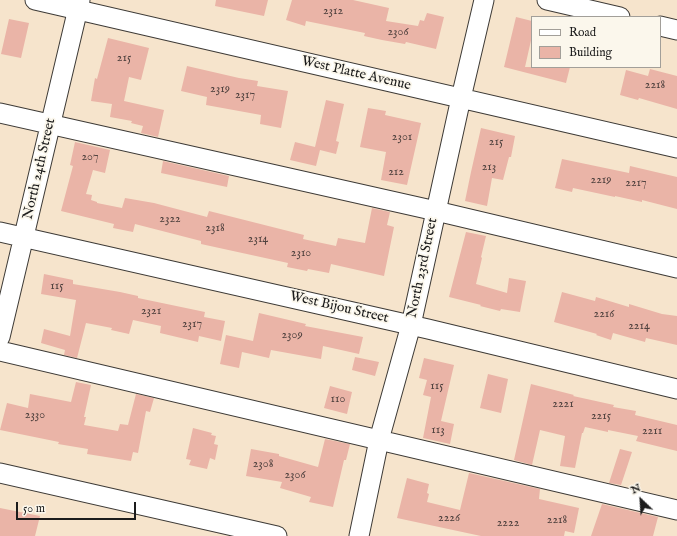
<!DOCTYPE html>
<style>
body{margin:0}
#map{position:relative;width:677px;height:536px;overflow:hidden;background:#f6e4cc;font-family:"IM FELL English",serif}
canvas{display:block}
.legend{position:absolute;left:531px;top:16px;width:130px;height:52px;box-sizing:border-box;background:#fbf7ec;border:1px solid #a29f99;margin:0;padding:5px 7px;list-style:none;font-size:12px;color:#1c1c1c}
.legend li{display:flex;align-items:center;gap:8px;height:20px}
.legend b{width:20px;border:1px solid #a29f99}
.north{position:absolute;left:621px;top:480px;width:40px;height:40px;-webkit-text-stroke:3px #fbf7ec;paint-order:stroke;rotate:335deg;font-size:11px;font-weight:700;line-height:16px;text-align:center;color:#1c1c1c}
.north::after{content:'';display:block;margin:auto;width:14px;height:18px;background:#1c1c1c;clip-path:polygon(50% 0,100% 100%,50% 72%,0 100%)}
.scale{position:absolute;left:16px;top:502px;width:120px;height:18px;box-sizing:border-box;border:2px solid #1c1c1c;border-top:0;padding-left:5px;font-size:12px;line-height:14px;white-space:nowrap;color:#1c1c1c;-webkit-text-stroke:3px #fbf7ec;paint-order:stroke}
</style>
<div id="map">
<canvas width="677" height="536"></canvas>
<ul class="legend">
<li><b style="height:5px;background:#fff"></b>Road</li>
<li><b style="height:11px;background:#eab4a7"></b>Building</li>
</ul>
<div class="north">N</div>
<div class="scale">50 m</div>
</div>
<script>
const c = document.querySelector('canvas').getContext('2d');
c.lineJoin = 'round';
function fillPath(path, color) {
  c.fillStyle = color;
  c.fill(path, 'evenodd');
}
function strokePath(path, color, width, dash) {
  c.strokeStyle = color;
  c.lineWidth = width;
  c.lineCap = dash ? 'butt' : 'round';
  c.setLineDash(dash || []);
  c.stroke(path);
}
function write(font, color, halo, rows, align = 'center') {
  c.font = font + ' "IM FELL English",serif';
  c.lineWidth = 3.5;
  c.setLineDash([]);
  c.textBaseline = 'middle';
  c.strokeStyle = halo;
  c.fillStyle = color;
  for (const [text, x, y, turn = 0] of rows) {
    c.save();
    c.translate(x, y);
    c.rotate((+turn || 0) * Math.PI / 180);
    c.textAlign = isNaN(turn) ? turn : align;
    if (halo) c.strokeText(text, 0, 0);
    c.fillText(text, 0, 0);
    c.restore();
  }
}
fillPath(new Path2D(`
 M216,0H268L264,16L215,6Z
 M292,0H353L389,8L386,21L418,26L420,20L424,21L427,13L444,17L436,49L406,42L405,44L382,40L364,36L365,33L306,21L305,26L286,20Z
 M516,17L532,21V36L525,67H570L566,83L504,67Z
 M9,19L29,23L21,58L1,54Z
 M108,38L149,48L141,80L129,77L124,101L164,110L158,137L141,133L143,126L131,123L132,121L110,117L112,104L91,101L95,78L97,79Z
 M187,66L239,78L258,81L257,86L288,91L281,128L260,124L261,115L206,105L207,97L181,91Z
 M650,69L677,76V109L639,98L638,100L620,95L626,70L648,76Z
 M326,100L344,104L336,141L339,142L336,154L320,150L316,166L290,160L295,142L315,147Z
 M368,108L386,111L385,115L421,123L407,185L381,180L386,152L360,147Z
 M481,128L515,136L511,157H509L503,180L492,178L487,206L465,201L471,172Z
 M75,142L110,150L105,173L93,170L86,194L92,195L91,200L97,202V203L122,208L125,198L154,203L207,217L209,211L304,235L303,239L336,246L338,238L365,243L372,208L390,212L387,225L394,227L384,276L331,264L329,273L308,269L307,271L287,267L288,263L201,244V241L135,224L133,232L113,228L114,224L61,211L73,166L70,165Z
 M562,159L629,173L630,166L677,177V209L642,200V202L615,196V197L573,188L572,192L555,188Z
 M163,161L229,176L227,187L161,173Z
 M466,232L486,236L481,257L482,258L476,284L507,293L509,278L526,281L520,312L501,309L500,311L480,306L481,305L449,297Z
 M44,274L73,280V284L120,292L138,296V298L205,312L204,317L225,321L221,341L199,336L198,342L160,333L161,326L133,320L129,334L111,330L112,328L86,323L77,358L64,355L65,350L41,343L44,329L70,336L76,300L41,294Z
 M562,292L595,301L596,297L629,307V304L662,314L677,316V345L646,338L645,342L613,333L611,340L596,335L597,334L554,322Z
 M259,313L306,324L305,326L363,337L359,354L323,346L321,359L271,350L269,358L242,352L239,368L220,364L226,335L253,341Z
 M355,357L379,362L375,376L352,370Z
 M424,358L454,365L441,421L454,424L450,444L423,438L431,397L423,395L427,380L419,378Z
 M488,374L508,379L501,413L480,408Z
 M76,382L91,385L84,417H86L84,425L118,431L120,424L128,425L136,394L154,398L150,412L146,411L138,453L133,452L131,461L87,454L88,449L58,444L59,442L0,430L7,403L28,408L30,394L71,402Z
 M531,384L574,395L573,396L614,405L613,407L636,411L635,415L677,425V451L636,441L638,436L608,430V432L585,427L583,433H582L575,468L560,466L565,436L540,430L532,465L514,460Z
 M330,386L352,392L347,414L324,408Z
 M193,428L212,433L211,435L216,436L214,444L218,445L215,460L210,458L207,469L189,465L191,460L186,459Z
 M325,439L350,444L346,460H344L333,507L309,502L311,497L280,488L282,482L246,476L251,449L279,454V456L318,467Z
 M620,449L632,452L621,485L609,483Z
 M469,473L540,489L539,499L579,508L574,533L565,531L564,536H481L397,518L407,478L429,484L427,493L429,494L427,502L460,510Z
 M602,504L658,517L653,536H591Z
 M0,508L40,516L35,536H0Z`), '#eab4a7');
const minor = new Path2D(`
 M35,0L677,148
 M547,0L620,17
 M660,26L677,30
 M0,113L436,211L677,268
 M0,232L428,329L677,389
 M0,337L80,0
 M0,351L677,510
 M0,473L277,536
 M359,536L379,440L411,325L461,98L484,0`);
strokePath(minor, '#3d3a36', 21);
strokePath(minor, '#fff', 19);
write('12px', '#50423f', null, [
 ["2312",333,12],
 ["2306",398,33],
 ["215",124,59],
 ["2218",655,86],
 ["2319",220,90],
 ["2317",245,96],
 ["2301",402,138],
 ["215",496,143],
 ["207",90,158],
 ["213",489,168],
 ["212",396,173],
 ["2219",601,181],
 ["2217",636,184],
 ["2322",170,220],
 ["2318",215,229],
 ["2314",258,240],
 ["2310",301,254],
 ["115",57,287],
 ["2321",151,312],
 ["2216",604,315],
 ["2317",192,325],
 ["2214",639,327],
 ["2309",292,336],
 ["115",437,387],
 ["110",338,400],
 ["2221",563,405],
 ["2330",35,416],
 ["2215",601,417],
 ["113",438,431],
 ["2211",652,432],
 ["2308",263,465],
 ["2306",295,476],
 ["2226",449,519],
 ["2218",557,521],
 ["2222",508,524]
]);
write('14px', '#1c1c1c', '#fbf7ec', [
 ["West Platte Avenue",356,74,13],
 ["North 24th Street",40,169,-77],
 ["North 23rd Street",423,268,-78],
 ["West Bijou Street",339,308,13]
]);
</script>
